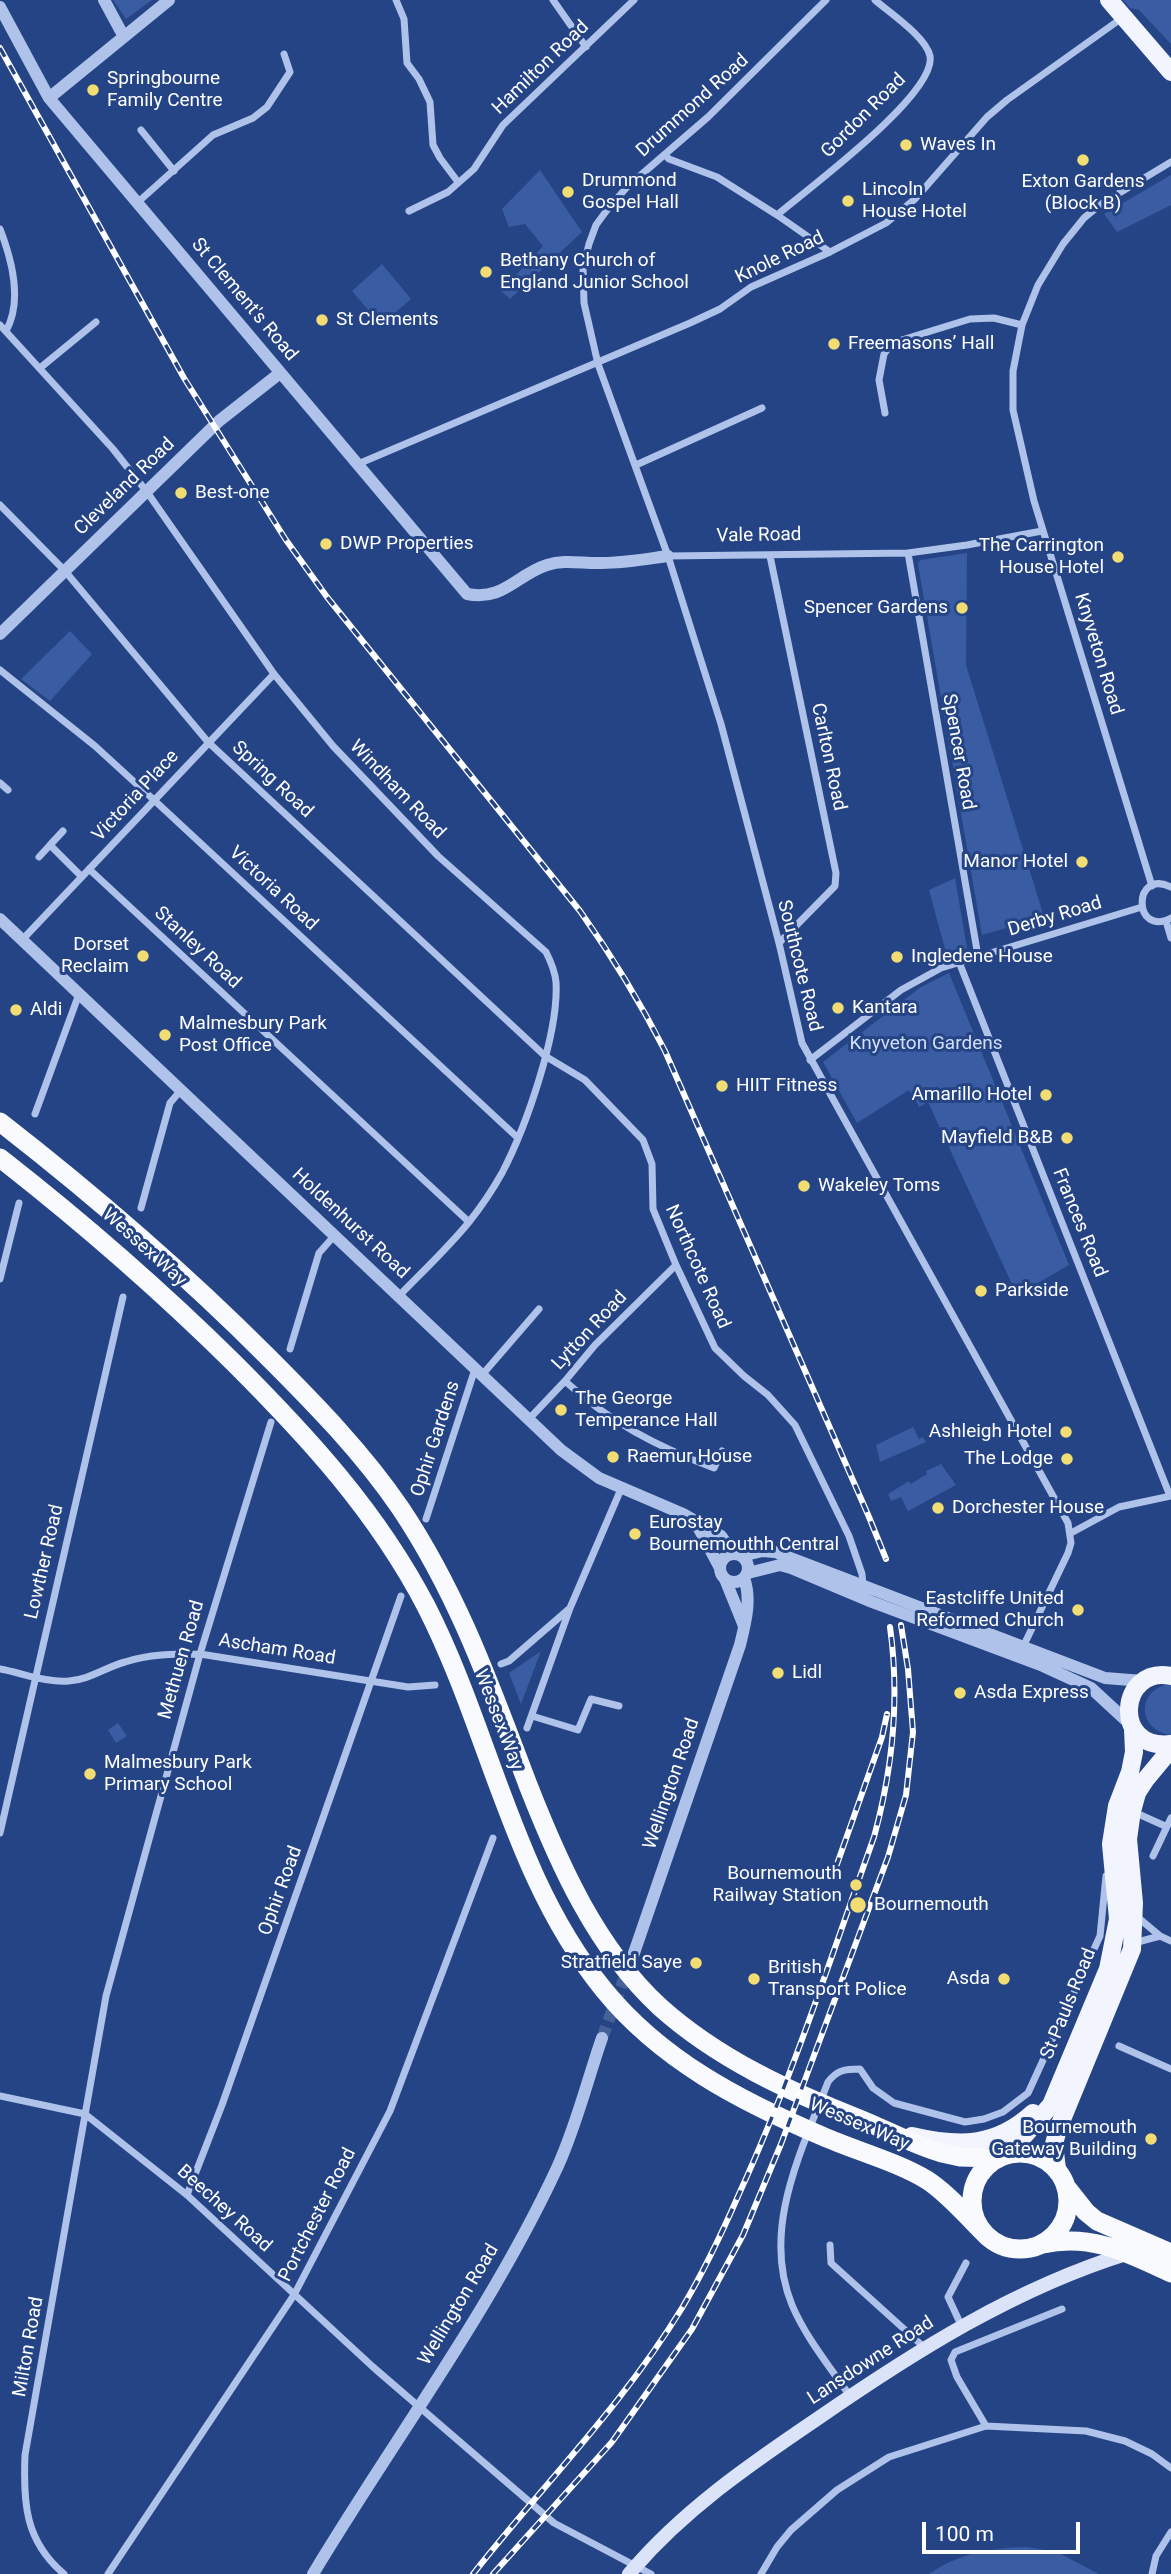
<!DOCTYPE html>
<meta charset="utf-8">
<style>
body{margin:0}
#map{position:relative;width:1171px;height:2574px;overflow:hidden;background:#254486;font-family:Roboto,sans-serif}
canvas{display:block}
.scale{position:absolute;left:922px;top:2522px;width:158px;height:32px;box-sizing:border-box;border:4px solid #fff;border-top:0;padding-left:9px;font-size:21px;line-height:24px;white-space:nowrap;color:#fff;-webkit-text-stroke:5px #254486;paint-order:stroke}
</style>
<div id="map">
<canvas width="1171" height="2574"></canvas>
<div class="scale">100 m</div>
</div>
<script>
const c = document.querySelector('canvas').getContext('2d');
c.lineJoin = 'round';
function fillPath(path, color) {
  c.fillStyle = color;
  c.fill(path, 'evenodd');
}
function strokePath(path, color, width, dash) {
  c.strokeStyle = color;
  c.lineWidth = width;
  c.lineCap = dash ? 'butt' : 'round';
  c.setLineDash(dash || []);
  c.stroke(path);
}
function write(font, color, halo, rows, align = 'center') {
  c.font = font + ' Roboto,sans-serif';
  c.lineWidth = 6;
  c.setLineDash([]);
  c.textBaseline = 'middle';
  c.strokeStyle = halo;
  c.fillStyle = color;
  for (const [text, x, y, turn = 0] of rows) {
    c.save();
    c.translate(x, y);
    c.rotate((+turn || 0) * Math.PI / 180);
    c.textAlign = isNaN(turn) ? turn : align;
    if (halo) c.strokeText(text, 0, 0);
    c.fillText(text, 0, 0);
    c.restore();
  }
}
fillPath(new Path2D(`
 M113,0H152L126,19Z
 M1123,0H1171V44L1139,10L1130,8Z
 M540,170L582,232L510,299L501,291L543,246L525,224L509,227L502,209Z
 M1171,175V205L1117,232L1104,214Z
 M382,264L411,299L381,325L352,291Z
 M967,553L966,665L1044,917L982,935L918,564L920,560Z
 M70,631L92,654L50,701L21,679Z
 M955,878L967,948L947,956L929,890Z
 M949,973L1069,1265L1017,1295L928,1102L919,1107L909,1090L857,1123L823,1062L921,987Z
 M913,1427L919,1439L922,1437L926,1442L880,1462L876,1445Z
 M941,1464L956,1485L908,1511L901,1497L891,1501L888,1494L909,1481L911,1484L927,1474L926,1471Z
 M541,1651L521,1704L509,1673Z
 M1167,1684H1171V1735H1169C1138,1728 1136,1693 1167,1684Z
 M118,1723L127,1736L116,1743L108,1730Z
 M1027,2547L1057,2552L1099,2574H929C960,2553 990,2548 1027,2547Z`), '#395ca3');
strokePath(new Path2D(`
 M602,2038L634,1953`), '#466098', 12, [12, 6]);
strokePath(new Path2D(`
 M396,0L404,19L407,63L419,79L430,102L433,145L440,158L458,182
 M553,0L586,47
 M826,0L708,117L627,187L607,210L596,225L589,244L583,268L584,303L598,364L668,556L721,724L779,943L802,1043L1068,1523L1071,1543L1068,1553L1023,1647
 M141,130L174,171
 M665,155L669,159L717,177L777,215L830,252
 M137,203L213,135L253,118L267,107L290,72L284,54
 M409,211L448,192L474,169L503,125L634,0
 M777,215C806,190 937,94 930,56C926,37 890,13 875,0
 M0,229C12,260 23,301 6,331
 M0,325L113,449L147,492L274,674L333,746L438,856L546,952C551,962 555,971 556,982C559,1033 526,1127 502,1173C493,1189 481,1207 469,1222C448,1248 422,1272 399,1296
 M40,368L96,322
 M885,413L879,380L884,354L892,343L970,319L994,318L1022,325
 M358,464L690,323L720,309L751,287L830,252L886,223L915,199L987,117L1007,100L1122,18
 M636,465L762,408
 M0,505L65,571L208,742L545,1056L585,1080L643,1140L652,1164L653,1209L676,1265L715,1348L744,1376L768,1395L795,1425L849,1536L862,1574L863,1584
 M908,553L978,956
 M668,556L908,553L967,545L1042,531
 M770,556L836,873L835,886L779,943
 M0,670L95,746L154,800L518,1138
 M0,783L8,790
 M50,845L63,831
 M39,857L50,845L81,876
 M89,869L469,1222
 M1152,886L1034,501L1013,410V371L1022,325L1038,285L1063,244L1084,218L1101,204L1171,162
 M1171,887C1132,868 1133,938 1171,918
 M1166,921L1171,938
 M22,940L274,674
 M959,962L1170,1496
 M810,1060L901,990L941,968L1142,907
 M35,1114L79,994
 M141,1208L170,1103L181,1090
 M0,1279L19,1203
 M290,1349L319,1253L335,1235
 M482,1375L539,1309
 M565,1381C609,1422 658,1447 714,1468L722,1451
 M529,1419L565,1381L595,1345L676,1265
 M426,1519L475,1369
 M1071,1533L1119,1507L1171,1496
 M501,1664L509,1661L569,1609
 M0,1669C22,1673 47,1683 69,1681C89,1680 106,1667 125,1662C149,1654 174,1654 200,1654L408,1687L435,1685
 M532,1716L578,1730L591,1699L619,1706
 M527,1728L570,1608L621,1489
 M1134,1812L1165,1826
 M0,1833L123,1297
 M1153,1856L1171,1818
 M1135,1915L1160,1936L1171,1941
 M1134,1943L1160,1936
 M1119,2046L1171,2069
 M0,2096L85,2114L187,2195L373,2367L554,2523L651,2574
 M187,2195L222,2105L401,1596
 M830,2245L831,2263L925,2348
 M962,2327L948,2297L966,2263
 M850,2396C830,2367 806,2338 792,2305C761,2230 801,2152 828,2082C837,2070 845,2069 860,2069L873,2088L894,2103L965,2122L984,2119L1003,2112L1028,2093L1100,1936L1106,1876
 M986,2426L957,2377L951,2360L955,2352L1062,2309
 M64,2574C25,2541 23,2503 25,2455L106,1996L200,1654L271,1422
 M108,2574L294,2295L390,2111L493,1838
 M761,2574L777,2547L791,2530L837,2490L889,2457L986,2426L1086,2431L1125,2441L1152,2454L1171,2468
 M1152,2574L1156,2556L1171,2532`), '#afc2e9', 7);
strokePath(new Path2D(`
 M104,0L124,37
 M0,7L49,98L467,594C504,601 516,575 547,565C565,559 584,564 602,563C624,563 646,559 668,556
 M49,98L169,0
 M0,634L219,421L280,373
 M0,919L561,1450L599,1478L683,1514L721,1536L734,1554
 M697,1525L720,1568
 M720 1568a14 14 0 1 1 28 0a14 14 0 1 1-28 0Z
 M742,1556L762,1551L775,1552L1105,1678L1143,1681
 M748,1573L780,1565L791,1568L872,1602L1043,1666L1091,1688L1130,1724
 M725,1579L744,1626
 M634,1953L740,1645C745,1624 752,1600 744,1578
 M313,2574C394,2439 490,2312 557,2168C576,2127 587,2081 602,2038`), '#afc2e9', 12);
strokePath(new Path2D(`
 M629,2574C682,2511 749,2465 817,2419C914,2352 1015,2288 1129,2253`), '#dae3f7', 14);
strokePath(new Path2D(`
 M1109,0L1171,72
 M1171,1676C1119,1665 1111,1751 1171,1744
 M912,2136C959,2147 996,2147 1033,2113
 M1008,2154L1051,2105L1108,1969L1118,1919L1111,1844L1117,1806L1130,1772L1134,1752L1133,1729
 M1057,2169L1054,2144L1058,2129L1132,1949L1134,1903L1128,1839L1132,1811L1137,1793L1146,1779L1171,1749`), '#f2f5fe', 18);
strokePath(new Path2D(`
 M0,1122C94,1195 183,1272 267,1356C315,1404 363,1453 401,1509C459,1596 491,1688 528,1785C559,1864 596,1948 660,2007C718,2059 790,2092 862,2120C889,2131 914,2145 942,2153L960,2157L998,2158
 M0,1158C82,1222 160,1290 234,1363C308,1437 377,1512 426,1606C490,1731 513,1879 604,1990C661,2060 740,2101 822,2136C856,2151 895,2161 927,2180C950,2195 968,2218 988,2237
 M972 2201a48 48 0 1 1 96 0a48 48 0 1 1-96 0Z
 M1067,2188L1086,2212L1097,2221L1171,2253
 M1043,2244C1091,2233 1128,2253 1171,2273`), '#f8fafe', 19);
const rail = new Path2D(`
 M0,48L184,378L286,540L327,597L580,911C612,956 640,1002 665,1051L869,1517L886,1559
 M836,1867L882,1737L887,1714
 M473,2574C543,2485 623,2405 682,2308C704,2271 722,2233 739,2194C792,2078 831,1957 874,1837C893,1768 900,1699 890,1627
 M493,2574L612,2442L692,2329L743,2235L781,2144L888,1857L906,1795L913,1732L908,1669L901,1625`);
strokePath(rail, '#fff', 6);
strokePath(rail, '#254486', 3.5, [10]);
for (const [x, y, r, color] of [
 [93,90,7,"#f2dd73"],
 [906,145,7,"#f2dd73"],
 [1083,160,7,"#f2dd73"],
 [568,192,7,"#f2dd73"],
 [848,201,7,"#f2dd73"],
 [486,272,7,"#f2dd73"],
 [322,320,7,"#f2dd73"],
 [834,344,7,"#f2dd73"],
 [181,493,7,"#f2dd73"],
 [326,544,7,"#f2dd73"],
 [1118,557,7,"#f2dd73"],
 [962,608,7,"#f2dd73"],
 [1082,862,7,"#f2dd73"],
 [143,956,7,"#f2dd73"],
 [897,957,7,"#f2dd73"],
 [838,1008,7,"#f2dd73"],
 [16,1010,7,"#f2dd73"],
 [165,1035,7,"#f2dd73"],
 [722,1086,7,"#f2dd73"],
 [1046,1095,7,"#f2dd73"],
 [1067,1138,7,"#f2dd73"],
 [804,1186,7,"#f2dd73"],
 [981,1291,7,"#f2dd73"],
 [561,1410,7,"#f2dd73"],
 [1066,1432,7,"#f2dd73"],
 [613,1457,7,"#f2dd73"],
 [1067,1459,7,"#f2dd73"],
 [938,1508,7,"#f2dd73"],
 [635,1534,7,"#f2dd73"],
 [1078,1610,7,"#f2dd73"],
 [778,1673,7,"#f2dd73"],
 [960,1693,7,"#f2dd73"],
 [90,1774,7,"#f2dd73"],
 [856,1885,7,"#f2dd73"],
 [858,1905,9,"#f2dd73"],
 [696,1963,7,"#f2dd73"],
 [754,1979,7,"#f2dd73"],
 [1004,1979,7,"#f2dd73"],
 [1151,2139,7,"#f2dd73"]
]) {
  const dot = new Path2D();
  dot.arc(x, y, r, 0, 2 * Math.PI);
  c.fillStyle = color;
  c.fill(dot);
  strokePath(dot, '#254486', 2.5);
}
write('19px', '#fff', '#254486', [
 ["Hamilton Road",541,68,-44],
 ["Drummond Road",693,106,-42],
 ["Gordon Road",864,116,-45],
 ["Knole Road",780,258,-26],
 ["St Clement's Road",244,300,50],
 ["Cleveland Road",125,487,-44],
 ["Vale Road",759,536,-1],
 ["Knyveton Road",1098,654,73],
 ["Spencer Road",958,752,80],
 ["Carlton Road",828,757,78],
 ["Spring Road",272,780,43],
 ["Windham Road",397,790,46],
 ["Victoria Place",136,796,-47],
 ["Victoria Road",273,889,43],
 ["Derby Road",1055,917,-17],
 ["Stanley Road",197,948,43],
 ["Southcote Road",799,966,76],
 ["Frances Road",1079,1223,68],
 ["Holdenhurst Road",350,1224,43],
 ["Wessex Way",144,1248,42],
 ["Northcote Road",697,1267,66],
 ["Lytton Road",590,1331,-47],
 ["Ophir Gardens",436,1439,-72],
 ["Lowther Road",45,1562,-77],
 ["Ascham Road",277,1650,9],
 ["Methuen Road",182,1660,-74],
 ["Wessex Way",498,1720,69],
 ["Wellington Road",672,1784,-71],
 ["Ophir Road",281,1891,-70],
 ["St Pauls Road",1069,2004,-68],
 ["Wessex Way",859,2125,23],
 ["Beechey Road",224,2209,42],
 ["Portchester Road",318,2215,-63],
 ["Wellington Road",459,2305,-59],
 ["Milton Road",29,2347,-80],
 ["Lansdowne Road",871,2361,-33]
]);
write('19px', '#fff', '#254486', [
 ["Springbourne",107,79],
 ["Family Centre",107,101],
 ["Waves In",920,145],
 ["Drummond",582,181],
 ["Gospel Hall",582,203],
 ["Exton Gardens",1083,182,"center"],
 ["(Block B)",1083,204,"center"],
 ["Lincoln",862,190],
 ["House Hotel",862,212],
 ["Bethany Church of",500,261],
 ["England Junior School",500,283],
 ["St Clements",336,320],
 ["Freemasons’ Hall",848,344],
 ["Best-one",195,493],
 ["DWP Properties",340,544],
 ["The Carrington",1104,546,"right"],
 ["House Hotel",1104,568,"right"],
 ["Spencer Gardens",948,608,"right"],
 ["Manor Hotel",1068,862,"right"],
 ["Dorset",129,945,"right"],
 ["Reclaim",129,967,"right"],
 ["Ingledene House",911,957],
 ["Kantara",852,1008],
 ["Aldi",30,1010],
 ["Malmesbury Park",179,1024],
 ["Post Office",179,1046],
 ["HIIT Fitness",736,1086],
 ["Amarillo Hotel",1032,1095,"right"],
 ["Mayfield B&B",1053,1138,"right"],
 ["Wakeley Toms",818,1186],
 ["Parkside",995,1291],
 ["The George",575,1399],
 ["Temperance Hall",575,1421],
 ["Ashleigh Hotel",1052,1432,"right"],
 ["Raemur House",627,1457],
 ["The Lodge",1053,1459,"right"],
 ["Dorchester House",952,1508],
 ["Eurostay",649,1523],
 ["Bournemouthh Central",649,1545],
 ["Eastcliffe United",1064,1599,"right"],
 ["Reformed Church",1064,1621,"right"],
 ["Lidl",792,1673],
 ["Asda Express",974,1693],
 ["Malmesbury Park",104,1763],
 ["Primary School",104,1785],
 ["Bournemouth",842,1874,"right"],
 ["Railway Station",842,1896,"right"],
 ["Bournemouth",874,1905],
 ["Stratfield Saye",682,1963,"right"],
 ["British",768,1968],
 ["Transport Police",768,1990],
 ["Asda",990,1979,"right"],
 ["Bournemouth",1137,2128,"right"],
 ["Gateway Building",1137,2150,"right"]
], 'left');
write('19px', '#d3dff7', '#254486', [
 ["Knyveton Gardens",926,1044]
]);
</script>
